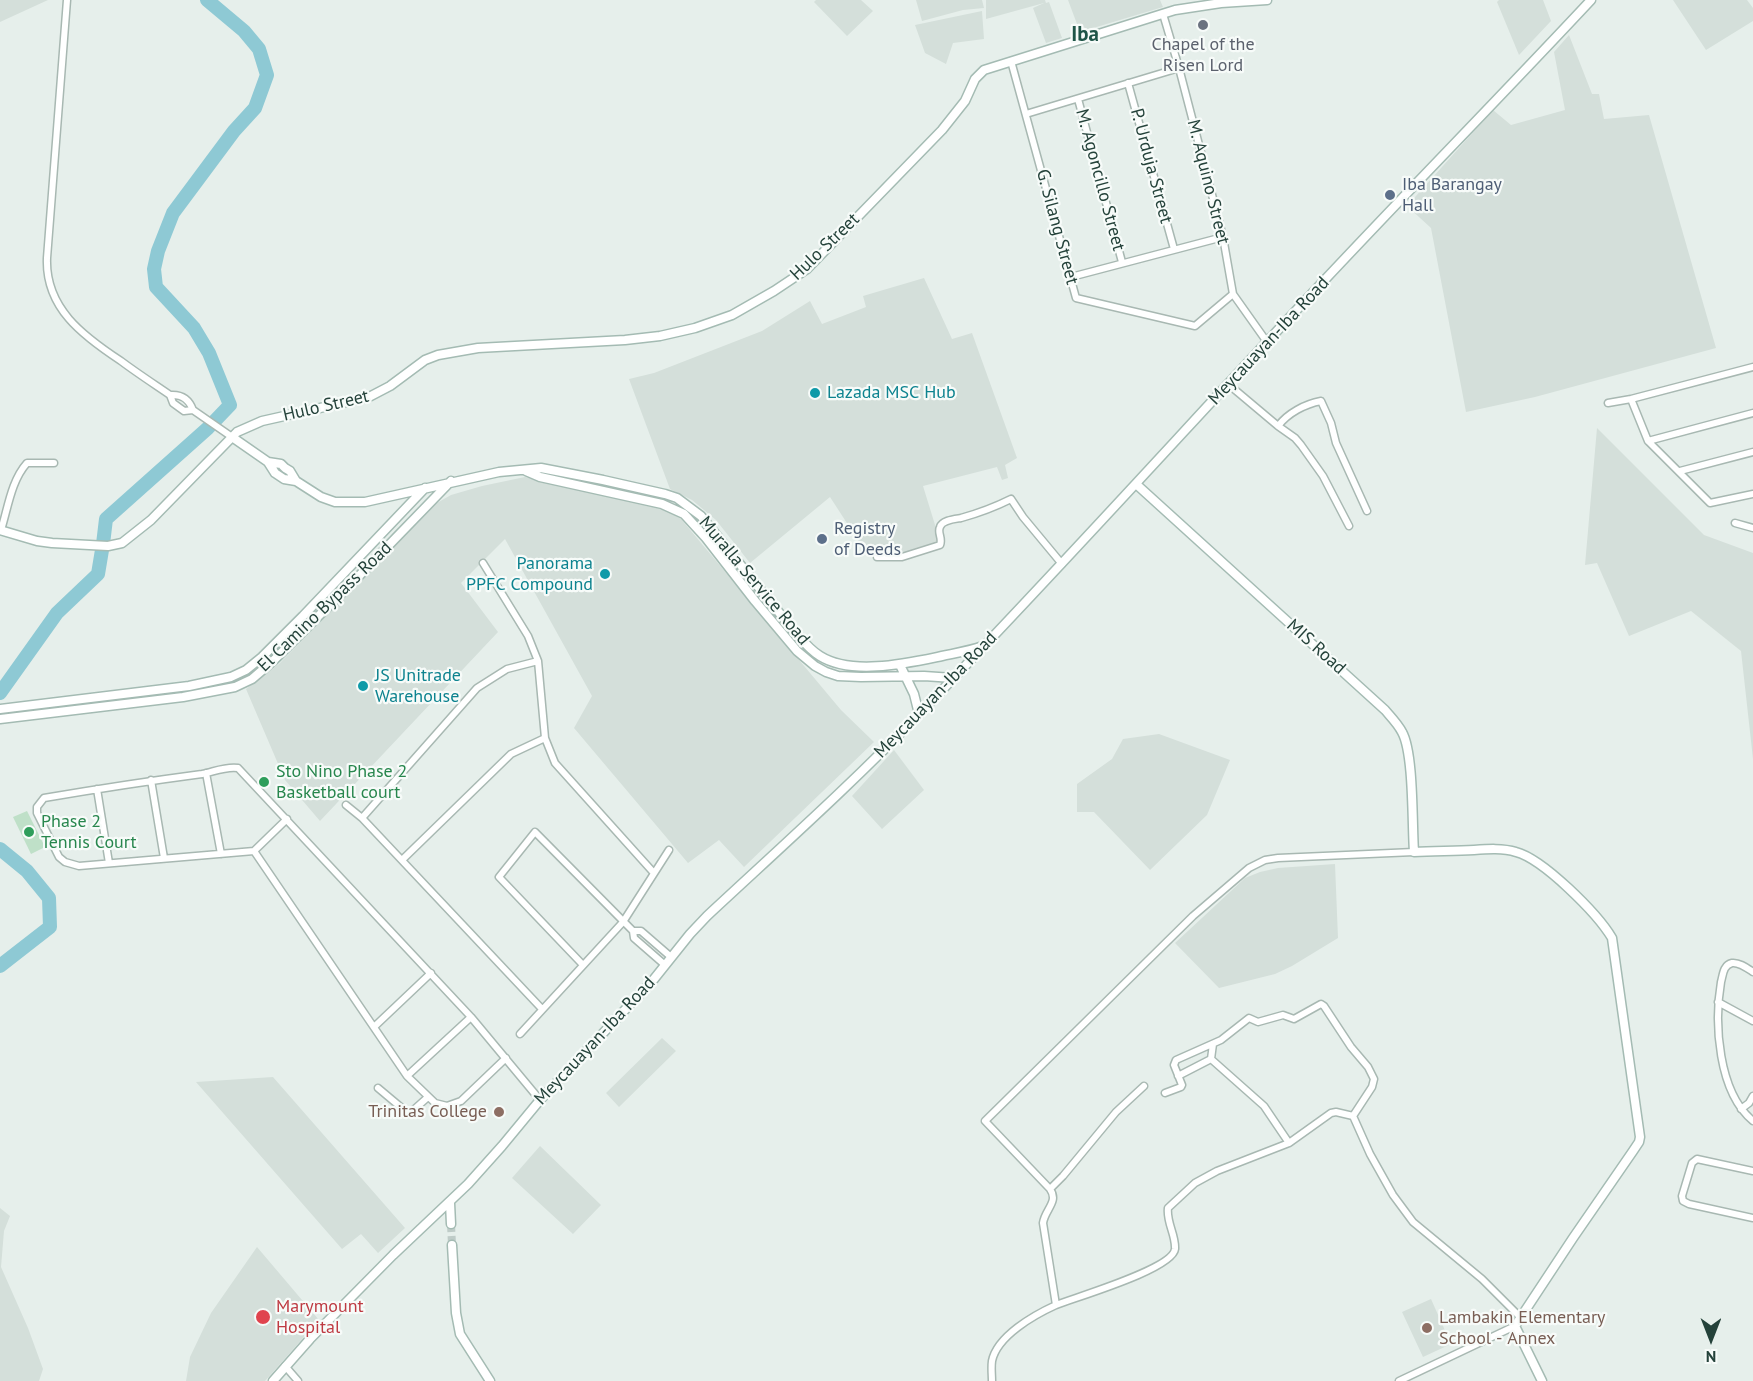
<!DOCTYPE html>
<style>
body{margin:0}
#map{position:relative;width:1753px;height:1381px;overflow:hidden;background:#e6efeb;font-family:"PT Sans",sans-serif}
canvas{display:block}
.north{position:absolute;left:1681px;top:1309px;width:60px;height:60px;-webkit-text-stroke:4px #f7fbf9;paint-order:stroke;rotate:180deg;font-size:16px;font-weight:700;line-height:24px;text-align:center;color:#24423a}
.north::after{content:'';display:block;margin:auto;width:21px;height:27px;background:#24423a;clip-path:polygon(50% 0,100% 100%,50% 72%,0 100%)}
</style>
<div id="map">
<canvas width="1753" height="1381"></canvas>
<div class="north">N</div>
</div>
<script>
const c = document.querySelector('canvas').getContext('2d');
c.lineJoin = 'round';
function fillPath(path, color) {
  c.fillStyle = color;
  c.fill(path, 'evenodd');
}
function strokePath(path, color, width, dash) {
  c.strokeStyle = color;
  c.lineWidth = width;
  c.lineCap = dash ? 'butt' : 'round';
  c.setLineDash(dash || []);
  c.stroke(path);
}
function write(font, color, halo, rows, align = 'center') {
  c.font = font + ' "PT Sans",sans-serif';
  c.lineWidth = 4.5;
  c.setLineDash([]);
  c.textBaseline = 'middle';
  c.strokeStyle = halo;
  c.fillStyle = color;
  for (const [text, x, y, turn = 0] of rows) {
    c.save();
    c.translate(x, y);
    c.rotate((+turn || 0) * Math.PI / 180);
    c.textAlign = isNaN(turn) ? turn : align;
    if (halo) c.strokeText(text, 0, 0);
    c.fillText(text, 0, 0);
    c.restore();
  }
}
fillPath(new Path2D(`
 M0,0H48L0,22Z
 M816,0H861L873,11L847,36L814,2Z
 M916,0H982L984,8L963,10L922,21Z
 M986,0H1045L1046,3L1049,2L1062,38L1046,43L1033,8L1044,3L986,19Z
 M1068,0H1160L1163,7L1080,32Z
 M1499,0H1543L1551,21L1519,55L1497,2Z
 M1673,0H1747L1753,8V21L1706,50Z
 M982,11L984,39L953,43L946,64L925,53L915,25Z
 M1569,35L1592,94H1599L1604,119L1649,115L1716,348L1535,397L1466,412L1431,228L1407,206L1493,110L1511,125L1565,110L1554,52Z
 M924,278L952,339L972,333L1017,458L1005,465L1008,478L1002,480L997,467L923,486L940,541L900,556L867,554L830,497L750,563L716,520L692,500L670,489L629,379L654,373L762,331L810,301L822,324L866,307L863,296Z
 M1597,428L1704,535L1753,553V759L1741,651L1691,611L1629,636L1597,563L1585,565Z
 M525,477L654,507L670,512L681,519L841,710L874,742L744,867L719,840L688,863L574,728L592,696L505,539L461,583L498,632L320,821L285,780L246,689L279,664L435,504L451,495L482,486Z
 M1159,734L1230,760L1207,815L1150,870L1094,812H1077V784L1112,759L1123,739Z
 M894,750L924,790L882,829L852,796Z
 M1335,864L1338,938L1292,966L1275,974L1219,988L1175,943L1245,878L1260,872L1278,868Z
 M662,1038L676,1051L619,1107L606,1093Z
 M273,1077L405,1228L378,1253L361,1234L342,1249L196,1082Z
 M540,1146L601,1205L573,1234L512,1178Z
 M0,1208L10,1216L4,1231L1,1267L28,1328L43,1369L39,1381H0Z
 M257,1247L319,1320L265,1381H186L190,1357L211,1313Z
 M1431,1299L1451,1344L1423,1357L1402,1312Z`), '#d4dfda');
fillPath(new Path2D(`
 M27,811L45,847L31,854L13,817Z`), '#bfe0c8');
strokePath(new Path2D(`
 M103,544L106,519L208,428L230,405L209,353L194,328L156,287L154,269L158,251L173,213L234,131L255,108L267,75L259,49L244,31L207,0
 M0,693L57,613L98,574L102,550
 M0,849L27,871L49,898L50,927L0,966`), '#8ec9d4', 14);
strokePath(new Path2D(`
 M451,1224L452,1245`), '#bfccc8', 8, [8, 4]);
const street = new Path2D(`
 M67,0L47,258C45,308 83,336 121,361C137,373 154,384 170,395C182,394 189,399 193,410
 M1163,14L1179,68L1223,237L1233,294L1267,342
 M1011,61L1076,298L1195,326L1233,294
 M1128,83L1174,249
 M1078,99L1122,262
 M1026,114L1179,68
 M1071,277L1223,237
 M1228,384L1278,426L1295,438L1301,445L1323,476L1349,526
 M170,395L173,403L184,411L193,410L232,437
 M1631,399L1648,441L1710,503L1753,494
 M1608,403L1631,399L1753,367
 M1278,426C1288,413 1305,404 1321,401L1331,423L1336,443L1367,511
 M1648,441L1753,413
 M1680,471L1753,452
 M1735,523L1753,528
 M1,530C8,508 11,481 27,463H54
 M877,557H902L940,545C943,538 937,533 940,527C942,520 955,519 961,518C979,513 995,507 1011,499L1023,517L1062,564
 M483,563L528,636L538,661L545,738L555,763L653,872
 M538,661L507,669L477,688L362,818L542,1009
 M206,773L221,854
 M151,780L164,858
 M97,789L109,863
 M346,805L362,818
 M287,819L254,851L79,866L65,862L59,857L37,813V807L44,798C97,789 149,781 202,774C213,772 226,766 238,768L471,1017L540,1100
 M254,851L407,1076L435,1103L447,1106L461,1101L506,1058
 M402,860L511,754L545,738
 M633,931H641L671,957
 M583,965L499,877L535,832L633,931L634,938L665,965
 M1753,972C1747,968 1739,962 1732,963C1723,965 1723,975 1721,982C1714,1023 1718,1092 1753,1121
 M1718,1002L1753,1021
 M374,1027L431,973
 M520,1034L623,922L669,850
 M1211,1059L1264,1106L1289,1143
 M407,1076L471,1017
 M1178,1076L1211,1059L1213,1044
 M378,1088L409,1114L428,1097
 M1165,1093L1181,1087L1182,1085L1174,1065L1176,1060L1221,1040L1249,1018L1258,1022L1283,1015L1294,1019L1321,1004L1324,1006L1351,1047L1368,1067L1374,1079L1372,1087L1353,1116
 M1741,1109L1749,1103L1753,1096
 M1753,1171L1697,1159L1692,1163L1682,1196L1683,1201L1689,1204L1753,1218
 M1050,1189L1063,1176L1116,1112L1144,1086
 M1056,1305C1076,1297 1173,1269 1175,1249C1176,1235 1166,1222 1168,1208L1195,1183L1217,1171L1289,1143L1331,1113L1336,1112L1353,1116L1370,1154L1393,1195L1413,1222L1482,1279L1521,1318
 M285,1366L298,1381
 M992,1381C992,1375 991,1368 992,1361C997,1336 1034,1315 1056,1305L1043,1223C1045,1209 1059,1202 1050,1189L985,1121L1193,916L1249,868L1265,860L1278,858L1414,852
 M1399,1381L1515,1326`);
const secondary = new Path2D(`
 M232,437L268,462L281,464L285,468L290,471L296,481
 M268,462L275,473L284,479L296,481L321,497L335,502H365L499,472L541,468L603,480L665,494L677,498L701,516L794,631C802,640 810,650 820,656C852,676 908,663 942,656C956,653 969,651 983,646
 M526,471L540,477L662,504L684,514L706,538L755,601L797,651L815,666L826,672L838,676L861,677L924,676L953,678
 M1136,484L1385,710C1391,717 1398,724 1402,732C1414,753 1412,825 1414,852C1434,851 1454,851 1474,850C1488,849 1503,848 1516,852C1543,859 1597,913 1612,938L1640,1137L1639,1142L1633,1151L1573,1238L1515,1326L1542,1381
 M0,530L37,541L52,543L108,546L122,543L151,520L237,432L262,421L369,397L390,386L425,360L438,355L478,348L625,340L660,336L695,328L732,315L774,291L807,269L942,130L965,101L975,79L984,70L1175,10L1221,3L1267,0
 M900,665L914,694L919,714
 M0,709L189,686L231,677L246,670L262,657L303,616L425,488
 M0,719L183,697L235,687L252,679L273,661L357,578L451,481
 M450,1203L451,1224
 M452,1245L456,1313L460,1334L490,1381
 M273,1381L310,1339L393,1255L468,1184L502,1146L540,1100L654,979L690,934L707,916C779,849 852,784 920,713C1046,583 1168,448 1291,316C1390,209 1492,106 1591,0`);
strokePath(street, '#a8b8b2', 9);
strokePath(secondary, '#a4bbb3', 11);
strokePath(street, '#fff', 6);
strokePath(secondary, '#fff', 8);
for (const [x, y, r, color] of [
 [1203,25,6,"#6b7280"],
 [1390,195,6,"#5c6f8a"],
 [815,393,6,"#0f9aa8"],
 [822,539,6,"#5c6f8a"],
 [605,574,6,"#0f9aa8"],
 [363,686,6,"#0f9aa8"],
 [264,782,6,"#2e9e5b"],
 [29,832,6,"#2e9e5b"],
 [499,1112,6,"#8d6e63"],
 [263,1317,8,"#e0444e"],
 [1427,1328,6,"#8d6e63"]
]) {
  const dot = new Path2D();
  dot.arc(x, y, r, 0, 2 * Math.PI);
  c.fillStyle = color;
  c.fill(dot);
  strokePath(dot, '#f7fbf9', 2);
}
write('18px', '#5b616d', '#f7fbf9', [
 ["Chapel of the",1203,45],
 ["Risen Lord",1203,66]
]);
write('18px', '#24423a', '#f7fbf9', [
 ["P. Urduja Street",1151,166,75],
 ["M. Agoncillo Street",1100,180,75],
 ["M. Aquino Street",1208,182,76],
 ["G. Silang Street",1057,227,75],
 ["Hulo Street",825,247,-44],
 ["Meycauayan-Iba Road",1269,341,-47],
 ["Hulo Street",326,406,-13],
 ["Muralla Service Road",754,581,50],
 ["El Camino Bypass Road",325,607,-44],
 ["MIS Road",1316,647,42],
 ["Meycauayan-Iba Road",936,695,-46],
 ["Meycauayan-Iba Road",595,1041,-47]
]);
write('18px', '#4e5e75', '#f7fbf9', [
 ["Iba Barangay",1402,185],
 ["Hall",1402,206],
 ["Registry",834,529],
 ["of Deeds",834,550]
], 'left');
write('18px', '#0d838f', '#f7fbf9', [
 ["Lazada MSC Hub",827,393],
 ["Panorama",593,564,"right"],
 ["PPFC Compound",593,585,"right"],
 ["JS Unitrade",375,676],
 ["Warehouse",375,697]
], 'left');
write('18px', '#27864d', '#f7fbf9', [
 ["Sto Nino Phase 2",276,772],
 ["Basketball court",276,793],
 ["Phase 2",41,822],
 ["Tennis Court",41,843]
], 'left');
write('18px', '#785e54', '#f7fbf9', [
 ["Trinitas College",487,1112],
 ["Lambakin Elementary",1439,1318,"left"],
 ["School - Annex",1439,1339,"left"]
], 'right');
write('18px', '#be3a42', '#f7fbf9', [
 ["Marymount",276,1307],
 ["Hospital",276,1328]
], 'left');
write('bold 21px', '#1f5548', '#f7fbf9', [
 ["Iba",1085,35]
]);
</script>
